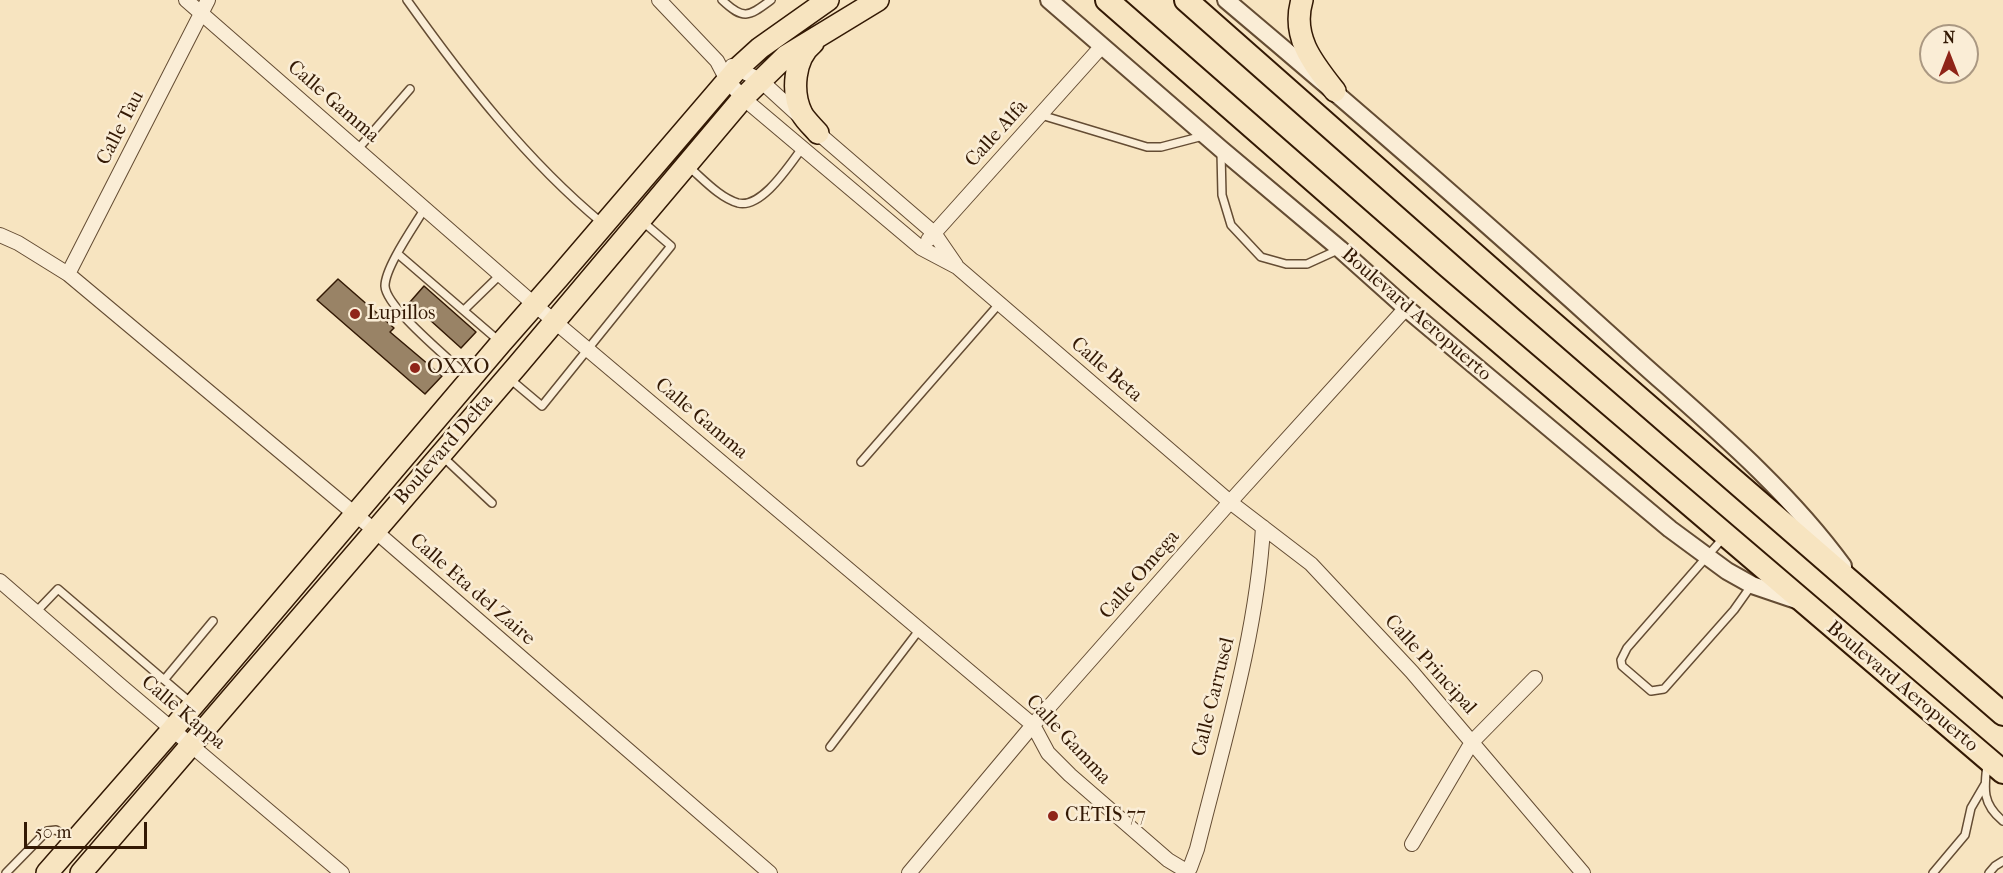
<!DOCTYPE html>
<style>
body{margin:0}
#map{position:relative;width:2003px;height:873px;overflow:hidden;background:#f7e4c0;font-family:"IM FELL French Canon",serif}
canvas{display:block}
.north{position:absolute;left:1919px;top:24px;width:60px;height:60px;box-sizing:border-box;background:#faedd6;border:2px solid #aa9882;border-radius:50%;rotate:0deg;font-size:16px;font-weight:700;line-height:24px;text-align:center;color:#331904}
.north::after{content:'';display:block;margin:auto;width:21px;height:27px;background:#8f2418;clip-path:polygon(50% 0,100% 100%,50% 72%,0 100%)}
.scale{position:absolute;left:24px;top:822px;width:123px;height:27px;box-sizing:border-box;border:3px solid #331904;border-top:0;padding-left:8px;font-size:18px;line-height:21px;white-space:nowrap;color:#331904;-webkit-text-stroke:4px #faedd6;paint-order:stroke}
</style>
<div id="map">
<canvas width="2003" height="873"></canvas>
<div class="north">N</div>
<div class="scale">50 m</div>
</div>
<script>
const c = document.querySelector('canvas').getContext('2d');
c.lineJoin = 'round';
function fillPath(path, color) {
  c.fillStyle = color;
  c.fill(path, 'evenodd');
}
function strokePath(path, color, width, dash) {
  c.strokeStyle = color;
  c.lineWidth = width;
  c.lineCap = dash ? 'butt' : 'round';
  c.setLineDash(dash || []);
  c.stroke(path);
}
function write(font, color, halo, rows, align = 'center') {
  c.font = font + ' "IM FELL French Canon",serif';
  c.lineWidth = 5;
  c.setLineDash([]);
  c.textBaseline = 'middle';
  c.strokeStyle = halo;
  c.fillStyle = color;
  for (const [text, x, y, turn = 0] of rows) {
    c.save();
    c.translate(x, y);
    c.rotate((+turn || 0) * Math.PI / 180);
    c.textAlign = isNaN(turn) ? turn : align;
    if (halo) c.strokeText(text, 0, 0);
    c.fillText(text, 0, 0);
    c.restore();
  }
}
const building = new Path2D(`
 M338,279L394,328L390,332L442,376L425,394L317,300Z
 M424,286L476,332L461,348L410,302Z`);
fillPath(building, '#998366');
strokePath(building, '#331904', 1.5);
const service = new Path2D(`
 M407,0C464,80 526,160 602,223
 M722,0C744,21 749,16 771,0
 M1041,115L1147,147H1161L1203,136
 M358,149L410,89
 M1221,152L1222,195L1231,225L1261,257L1286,264H1307L1340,249
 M689,167C703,179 720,198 738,203C762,209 790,164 803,147
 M425,208C415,225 385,267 385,286C386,308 451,360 468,377
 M398,254L499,341
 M464,310L501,274
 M510,379L542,406L671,246L642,221
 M442,456L492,503
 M861,462L999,304
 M1724,537L1627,648L1621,660L1622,666L1651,691L1664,689L1734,610L1751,586
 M36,612L58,589L190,702
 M164,680L213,621
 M830,747L920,629
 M1987,765C1984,789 1982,804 2003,821
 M6,873L47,831L56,830L72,840
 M1933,873L1965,835L1971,808L1985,784
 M1989,873L1995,866L2003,861`);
const minor = new Path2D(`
 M186,0L535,305L1033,725L1048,753L1070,775L1168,860L1183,869L1190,868L1197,849C1223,744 1257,635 1263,527
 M659,0L717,61L727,80L743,98L921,248L957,267L1230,502L1311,564L1412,672L1583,873
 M732,66L760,80L818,133L934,233L956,265
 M0,235L18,243L68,274L374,530L770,873
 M928,240L1102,46
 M68,274L208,0
 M0,581L121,686L342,873
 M1412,844L1472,742L1535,678
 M909,873L1033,725L1230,502L1406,308`);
const tertiary = new Path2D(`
 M1049,0L1221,149L1340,249L1406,308L1670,529L1727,571L1752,585L1799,601
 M1226,0C1359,112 1490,226 1619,343C1697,414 1781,481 1843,566`);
const primary = new Path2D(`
 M1302,0C1291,37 1313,63 1335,91
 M813,43C794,58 791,92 802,114C806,121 813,127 818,133
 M47,873L172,730L501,343L559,277L738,68L760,48L828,0
 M81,873L517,366L743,98L786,56L878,0`);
const trunk = new Path2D(`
 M1107,0L1433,285L2003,772
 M1186,0L1526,300L2003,714`);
strokePath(service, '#644c33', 10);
strokePath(minor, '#644c33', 16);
strokePath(tertiary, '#644c33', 20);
strokePath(primary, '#331904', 24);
strokePath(trunk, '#331904', 26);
strokePath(service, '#faedd6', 7);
strokePath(minor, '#faedd6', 14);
strokePath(tertiary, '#faedd6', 16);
strokePath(primary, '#f7e4c0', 21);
strokePath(trunk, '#f7e4c0', 22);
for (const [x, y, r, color] of [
 [355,314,6,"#8f2418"],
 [415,368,6,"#8f2418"],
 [1053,816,6,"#8f2418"]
]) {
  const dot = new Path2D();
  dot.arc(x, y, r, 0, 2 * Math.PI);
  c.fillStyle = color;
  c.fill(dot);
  strokePath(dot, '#faedd6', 2);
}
write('20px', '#331904', '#faedd6', [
 ["Calle Gamma",333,102,41],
 ["Calle Tau",121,128,-63],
 ["Calle Alfa",997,134,-48],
 ["Boulevard Aeropuerto",1416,315,41],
 ["Calle Beta",1106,370,41],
 ["Calle Gamma",701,419,40],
 ["Boulevard Delta",444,450,-49],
 ["Calle Omega",1140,575,-49],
 ["Calle Eta del Zaire",472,590,41],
 ["Calle Principal",1430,665,48],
 ["Boulevard Aeropuerto",1902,687,40],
 ["Calle Carrusel",1214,697,-76],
 ["Calle Kappa",183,713,40],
 ["Calle Gamma",1068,740,47]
]);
write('20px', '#331904', '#faedd6', [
 ["Lupillos",367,314],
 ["OXXO",427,368],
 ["CETIS 77",1065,816]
], 'left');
</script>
